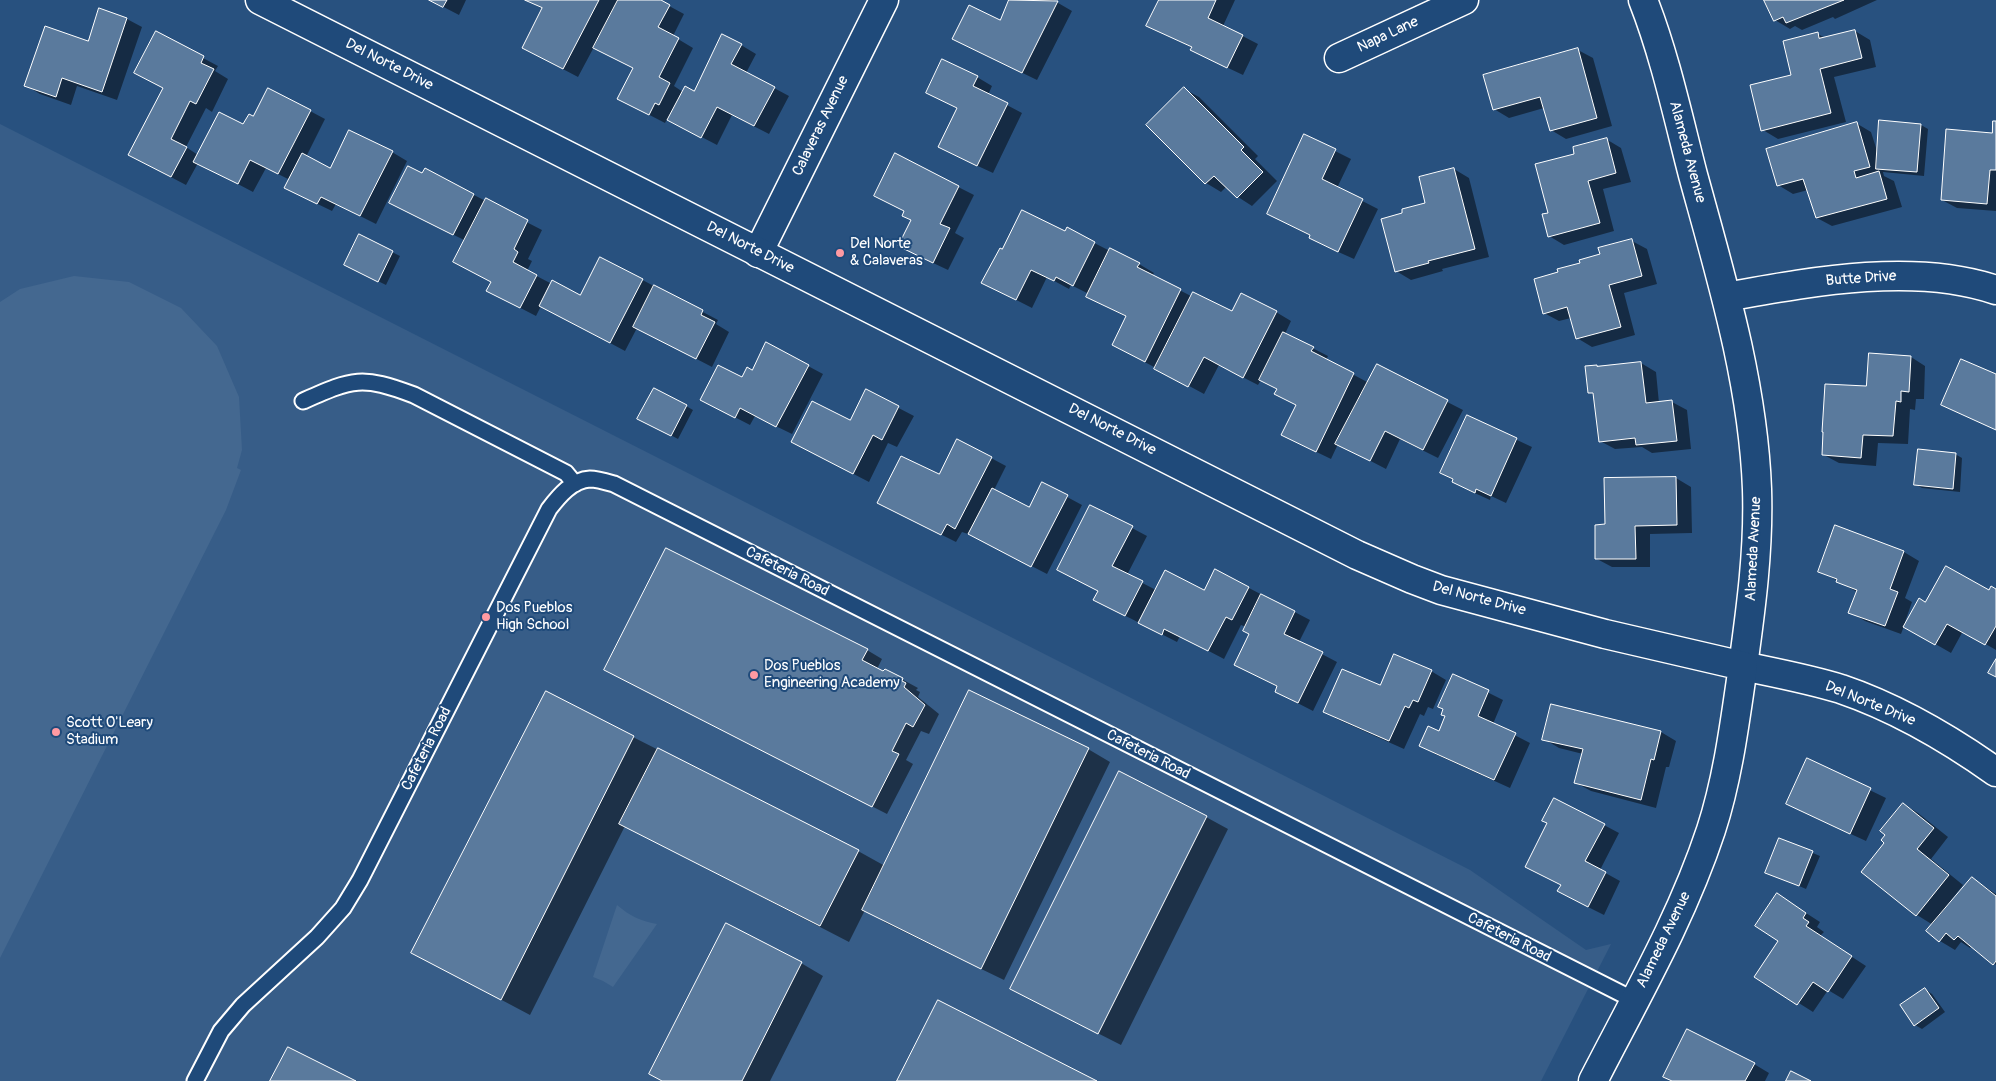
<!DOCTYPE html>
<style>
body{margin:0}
canvas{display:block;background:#28517f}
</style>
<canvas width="1996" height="1081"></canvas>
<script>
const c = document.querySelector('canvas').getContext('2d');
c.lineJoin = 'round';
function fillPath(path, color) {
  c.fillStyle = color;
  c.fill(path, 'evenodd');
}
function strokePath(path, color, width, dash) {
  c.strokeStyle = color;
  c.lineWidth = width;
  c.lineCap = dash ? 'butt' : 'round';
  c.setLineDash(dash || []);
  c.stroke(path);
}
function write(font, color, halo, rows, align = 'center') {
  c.font = font + ' Pangolin,sans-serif';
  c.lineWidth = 4;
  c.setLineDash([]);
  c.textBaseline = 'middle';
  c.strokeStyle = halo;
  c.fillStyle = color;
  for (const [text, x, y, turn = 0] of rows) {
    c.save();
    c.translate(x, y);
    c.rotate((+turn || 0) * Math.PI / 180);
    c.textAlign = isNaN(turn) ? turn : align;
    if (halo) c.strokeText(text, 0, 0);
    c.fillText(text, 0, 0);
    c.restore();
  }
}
fillPath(new Path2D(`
 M0,124L1470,870L1586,950L1611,944L1541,1081H0Z`), '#375d88');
fillPath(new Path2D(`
 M74,276L129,282L181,308L217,346L239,397L242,450L237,468L241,470L226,510L0,958V302L20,289Z
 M617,905C630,916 640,921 657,924L613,987L603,981L593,977Z`), '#446890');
fillPath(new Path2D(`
 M430,0H466L459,15Z
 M526,0H658L684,14L673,36L693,48L674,86L683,92H695L741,45L756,54L746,73L789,96L769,134L732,115L717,145L667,119L665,123L634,107V68L594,47L578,77L538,56L543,9Z
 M1011,0H1053L1072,11L1037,80L969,47L1000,21Z
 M1160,0H1235L1223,26L1258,44L1243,75L1207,58L1192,50L1193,48L1148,25Z
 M1766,0H1877L1835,19L1833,17L1802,30L1795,26L1790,29L1775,20Z
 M100,9L127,19L142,27L117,100L77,86L71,105L40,94L25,85L89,43Z
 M1855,31L1870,40L1876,67L1834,77L1846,122L1778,139L1763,130L1818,34L1825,38Z
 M1578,50L1593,58L1612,126L1566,139L1551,130L1544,108L1509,118L1494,109Z
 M203,58L218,66L215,71L228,79L212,112L206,108L186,147L198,155L254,118L310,111L325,119L306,157L331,169L392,152L407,161L376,224L336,204L332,211L301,196L290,180L266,168L253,192L198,163L186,185L144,163L164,88L135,73Z
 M977,77L992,86L988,95L1022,113L993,173L954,155L958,109L927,92Z
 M1184,89L1199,97L1258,156L1255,159L1277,181L1252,206L1238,197L1227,186L1221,192L1206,183L1147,125Z
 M1996,122V211L1957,208L1942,200L1993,134Z
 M1856,123L1871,132L1878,154L1921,125L1928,129L1924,176L1883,172L1884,176L1894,181L1902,207L1832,226L1817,218L1808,190L1793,194L1778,185Z
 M1305,136L1351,159L1337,188L1378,209L1354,259L1325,246L1310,238L1311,236L1268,214Z
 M1606,139L1621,148L1631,182L1603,189L1614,231L1564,245L1549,236V214L1576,155Z
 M895,155L974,195L955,233L964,238L948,270L914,254L912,220L905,212Z
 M1454,169L1469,178L1489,257L1442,269L1443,271L1411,280L1396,271L1427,204Z
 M474,195L542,230L528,259L532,261L527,271L552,284L581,297L601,258L718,320L716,324L729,332L712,367L637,328L625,351L541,306L536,316L503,299L466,241L406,211Z
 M1067,229L1110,251L1139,264L1154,273L1152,276L1191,296L1233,313L1276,312L1291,321L1285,334L1328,356L1326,360L1369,383L1377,366L1463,410L1438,458L1400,439L1386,469L1338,444L1331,459L1298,443V406L1276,394L1278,390L1261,380L1258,385L1219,365L1204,394L1128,353L1127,317L1103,305L1089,294L1071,285L1069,289L1047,277L1032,308L983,283L1065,233Z
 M360,236L400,256L386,285L353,269Z
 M1632,241L1647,249L1657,284L1624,293L1635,335L1592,347L1577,338L1571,318L1559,321L1544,313L1559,273Z
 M1911,357L1925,366L1924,399H1916L1915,410L1910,409L1908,444L1878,443L1876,466L1839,463L1824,455L1825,432L1868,388Z
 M1641,363L1656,372L1659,403L1672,402L1687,410L1691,449L1652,453L1642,447L1615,449L1600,441L1595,396L1590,392L1599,367Z
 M808,366L823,374L792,434L755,416L750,425L717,408L742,379L753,372Z
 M866,391L914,416L897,447L888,443L869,482L792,442L850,422Z
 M686,406L693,410L678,439L646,422Z
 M1468,417L1532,447L1506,503L1491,496L1490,500L1468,490L1442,473Z
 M1955,454L1962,458L1960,492L1922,488L1915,484Z
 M991,458L1006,466L994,490L1030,509L1043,484L1082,505L1047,574L971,535L962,532L956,542L894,511L940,476Z
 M1676,478L1691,487L1692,533L1650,534V567H1612L1597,559L1607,526Z
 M1836,527L1904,552L1919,561L1905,598L1912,602L1905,622L1906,623L1926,604L1996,591V650L1963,631L1951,653L1904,626L1901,634L1865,621L1850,612L1857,592L1820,571Z
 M1132,528L1147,536L1127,575L1156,590L1205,592L1249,588L1310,620L1299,642L1337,662L1313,711L1276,692L1278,687L1236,665L1251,634L1246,627L1241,625L1224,659L1180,636L1177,642L1110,608L1099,591Z
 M867,650L882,659L877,669L884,673L885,670L918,688L916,690L920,692L918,697L939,714L929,734L921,731L906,760L913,764L887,814L620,678Z
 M1431,671L1446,680L1433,709L1428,707L1424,716L1420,714L1404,749L1339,720L1324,712L1381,687Z
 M1453,675L1503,700L1493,724L1530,743L1510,788L1435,754L1420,745L1439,733L1447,717Z
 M546,693L858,851L885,866L1088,749L1110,762L1004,980L886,923L865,910L849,942L625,826L530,1015L413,953Z
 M1552,705L1661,732L1676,741L1669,767H1666L1656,808L1591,791L1576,783L1583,754L1559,748L1544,739Z
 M1808,760L1886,798L1866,841L1803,812Z
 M1903,804L1918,813L1948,837L1931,859L1963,885L1945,908L1946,909L1973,879L1996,894V965L1972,946L1970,948L1961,942L1955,950L1940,941L1928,931L1933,925L1917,915L1862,872L1886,843Z
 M1206,817L1228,829L1121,1045L1011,989Z
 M1604,825L1619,833L1600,870L1620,881L1604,915L1574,900L1562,885L1526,867Z
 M1780,839L1820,856L1806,889L1767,872Z
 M1792,904L1820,922L1817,927L1824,932L1820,936L1866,966L1843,999L1828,990L1813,1012L1756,976L1780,941Z
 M801,963L823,976L770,1081H663Z
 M1925,989L1932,994L1945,1012L1922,1029L1915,1025Z
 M1754,1064L1769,1073L1765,1081H1673Z`), '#0007');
const building = new Path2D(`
 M429,0H447L443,7Z
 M525,0H599L563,69L522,48L542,8Z
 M618,0H661L670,5L658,27L679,38L659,77L670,83L659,105L655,103L649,115L617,99L633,68L593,48Z
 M1009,0L1058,1L1022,73L952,39L969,5L1000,20Z
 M1159,0H1216L1208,18L1243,35L1227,68L1190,50L1192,47L1146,26Z
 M1764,0H1844L1786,23L1783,17L1774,21Z
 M99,8L127,18L102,92L62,78L56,97L24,86L45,26L88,41Z
 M1855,30L1862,58L1820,69L1831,113L1761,131L1750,85L1791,75L1783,41L1818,32L1819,38Z
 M156,31L204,56L201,63L214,69L196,104L190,101L171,139L187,147L171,177L128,155L163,88L134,73Z
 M722,34L742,44L731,64L775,87L754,126L717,107L701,138L667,120L685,86L694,91Z
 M1578,48L1597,118L1550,131L1540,97L1493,110L1483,75Z
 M942,59L978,76L973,86L1008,103L977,166L938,147L957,108L926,93Z
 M1184,87L1244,147L1241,150L1263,172L1237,198L1214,176L1205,184L1146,125Z
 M268,88L311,110L278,174L250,160L238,184L193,162L219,112L243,124L249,114L253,116Z
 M1879,120L1921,124L1917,172L1876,169Z
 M1993,121H1996V170H1990L1987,204L1941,200L1946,129L1992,133Z
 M1857,122L1870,167L1854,171L1856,178L1879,171L1887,199L1816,218L1803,179L1777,186L1766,149Z
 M349,130L393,151L360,216L321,197L317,204L284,188L302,153L330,168Z
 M1304,134L1336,149L1322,179L1363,199L1338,252L1309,238L1310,235L1267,214Z
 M1607,138L1616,173L1588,181L1600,223L1548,237L1542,214L1548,213L1535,164L1574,154L1573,147Z
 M895,153L959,186L940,224L950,228L933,263L898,246L911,220L902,216L904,211L874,196Z
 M408,166L422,173L425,168L474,194L453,235L389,203Z
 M1454,168L1475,249L1428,261L1429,263L1395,272L1381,219L1402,213V209L1425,203L1419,177Z
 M486,198L528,220L514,249L518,252L513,262L537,275L520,308L486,291L491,282L453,262Z
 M1022,210L1065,231L1067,227L1095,242L1073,286L1056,277L1054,281L1031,270L1016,300L981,283L1000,248L1002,249Z
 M359,234L393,251L378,282L344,265Z
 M1632,239L1642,276L1609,285L1621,327L1576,339L1567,307L1543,314L1534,279L1558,272L1557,269L1580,263L1579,260L1600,254L1598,248Z
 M1110,248L1140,263L1137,267L1181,289L1145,362L1112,345L1126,316L1086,297Z
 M600,257L643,279L610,343L539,306L552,280L580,295Z
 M654,285L703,310L701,315L715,322L696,359L633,327Z
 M1193,292L1232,311L1241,293L1277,311L1243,378L1204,357L1188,387L1154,369Z
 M1283,332L1314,347L1311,351L1354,373L1316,452L1281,435L1296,405L1274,394L1277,389L1259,380Z
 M766,342L809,365L776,427L740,408L735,418L700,400L718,365L742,377L747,367L752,370Z
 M1869,353L1911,356L1909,392L1901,391V402L1896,401L1893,436L1863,435L1861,458L1822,455L1823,432H1822L1825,384L1866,386Z
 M1961,359L1996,374V430L1941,405Z
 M1641,362L1646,403L1672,400L1677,441L1636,445L1635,438L1599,442L1593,393H1588L1585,366L1597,365V366Z
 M1377,364L1448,400L1423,450L1385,431L1370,461L1335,444Z
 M654,388L687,405L671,436L637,419Z
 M866,389L899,406L882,440L873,435L853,474L791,442L812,401L850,420Z
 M1467,415L1517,438L1491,496L1476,489L1475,493L1452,482L1453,479L1440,473Z
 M957,439L992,457L955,529L947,524L941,535L877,503L901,456L939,474Z
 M1918,449L1956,453L1953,489L1914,485Z
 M1676,477L1677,525L1635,526L1636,559H1595V525L1605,524L1604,478Z
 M1042,482L1068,495L1031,567L968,534L992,488L1029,507Z
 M1090,505L1133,526L1112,566L1143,581L1125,616L1093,600L1098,591L1057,570Z
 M1835,525L1904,551L1890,589L1898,592L1885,626L1848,613L1857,590L1836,582L1837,579L1818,572Z
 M666,548L868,649L862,660L883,671L885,669L903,678L902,681L906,683L904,687L925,705L913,727L906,723L892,751L899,754L872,807L604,670Z
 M1946,566L1989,590L1991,586L1996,589V626L1985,645L1947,624L1935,645L1903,627L1919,598L1925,602Z
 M1215,569L1249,587L1232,620L1226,617L1208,651L1164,629L1162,635L1138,623L1165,570L1204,590Z
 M1261,594L1295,611L1284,634L1323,652L1298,703L1275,692L1277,686L1234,665L1249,634L1243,631Z
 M1394,654L1432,670L1418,702L1413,700L1409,708L1405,706L1389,741L1323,712L1342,669L1380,685Z
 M1996,659V677L1988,673Z
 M1453,674L1489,690L1478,716L1516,733L1494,780L1419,746L1428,726L1439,731L1445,716L1441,715L1443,709L1438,707Z
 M969,690L1089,748L981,969L862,910Z
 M546,691L634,736L501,1000L411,953Z
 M1551,704L1661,731L1654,760L1651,759L1641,800L1574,783L1583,749L1542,740Z
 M658,748L859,850L820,926L619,824Z
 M1807,758L1871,788L1850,834L1786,804Z
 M1119,771L1207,816L1098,1034L1010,989Z
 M1554,798L1605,824L1585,861L1606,872L1588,907L1557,891L1561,885L1525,867L1547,823L1542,821Z
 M1903,803L1934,828L1917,849L1949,875L1916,916L1861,872L1884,843L1881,840L1885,835L1880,831Z
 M1779,838L1813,851L1799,886L1765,873Z
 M1972,877L1996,896V961L1993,965L1958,936L1954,940L1946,933L1939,942L1926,931Z
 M1777,893L1806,913L1803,918L1809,922L1806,926L1852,956L1828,992L1813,982L1797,1005L1754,977L1778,941L1755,926Z
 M726,923L802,962L742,1081H662L649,1074Z
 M1925,988L1939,1008L1914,1026L1900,1005Z
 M938,1000L1097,1081H897Z
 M1687,1029L1755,1063L1745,1081H1672L1663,1077Z
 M288,1047L356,1081H270Z
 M1791,1071L1811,1081H1786Z`);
fillPath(building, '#5a7a9d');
strokePath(building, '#fff', 1);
const service = new Path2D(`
 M303,401C353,379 361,375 414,395L566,473L575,484
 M195,1081L221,1031L243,1005L317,937L343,908L360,880L549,509C559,496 572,480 590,479C597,479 607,482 614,484L1634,1000`);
const minor = new Path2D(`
 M1643,0C1665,56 1678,117 1693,175C1721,277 1753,382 1757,489C1759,549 1751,608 1743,666C1776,673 1809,679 1841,689C1897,708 1948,738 1996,772
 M1339,58L1464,0
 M758,253L884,0
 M1726,297C1810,282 1914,262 1996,290`);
const tertiary = new Path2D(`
 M260,0L1357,555L1412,579L1441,590L1605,634L1743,666C1735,721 1728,778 1711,830C1682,918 1635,999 1593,1081`);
strokePath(service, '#fff', 19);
strokePath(minor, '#fff', 31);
strokePath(tertiary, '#fff', 31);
strokePath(service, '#1f4a7a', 15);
strokePath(minor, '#1f4a7a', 28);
strokePath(tertiary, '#1f4a7a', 28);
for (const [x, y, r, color] of [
 [840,253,5,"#ff9aa2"],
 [486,617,5,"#ff9aa2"],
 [754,675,5,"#ff9aa2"],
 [56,732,5,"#ff9aa2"]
]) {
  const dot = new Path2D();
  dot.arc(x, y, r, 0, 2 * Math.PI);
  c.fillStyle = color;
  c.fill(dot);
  strokePath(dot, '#1f4a7a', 2);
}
write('15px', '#fff', '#1f4a7a', [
 ["Napa Lane",1388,35,-25],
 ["Del Norte Drive",389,65,27],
 ["Calaveras Avenue",821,126,-64],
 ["Alameda Avenue",1687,152,75],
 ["Del Norte Drive",750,248,27],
 ["Butte Drive",1861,279,-4],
 ["Del Norte Drive",1112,430,27],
 ["Alameda Avenue",1754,549,-87],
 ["Cafeteria Road",787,572,27],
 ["Del Norte Drive",1479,599,15],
 ["Del Norte Drive",1870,704,22],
 ["Cafeteria Road",427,749,-63],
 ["Cafeteria Road",1148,755,27],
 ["Cafeteria Road",1509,938,27],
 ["Alameda Avenue",1664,940,-64]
]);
write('15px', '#fff', '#1f4a7a', [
 ["Del Norte",850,244],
 ["& Calaveras",850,261],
 ["Dos Pueblos",496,608],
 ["High School",496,625],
 ["Dos Pueblos",764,666],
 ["Engineering Academy",764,683],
 ["Scott O'Leary",66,723],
 ["Stadium",66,740]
], 'left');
</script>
